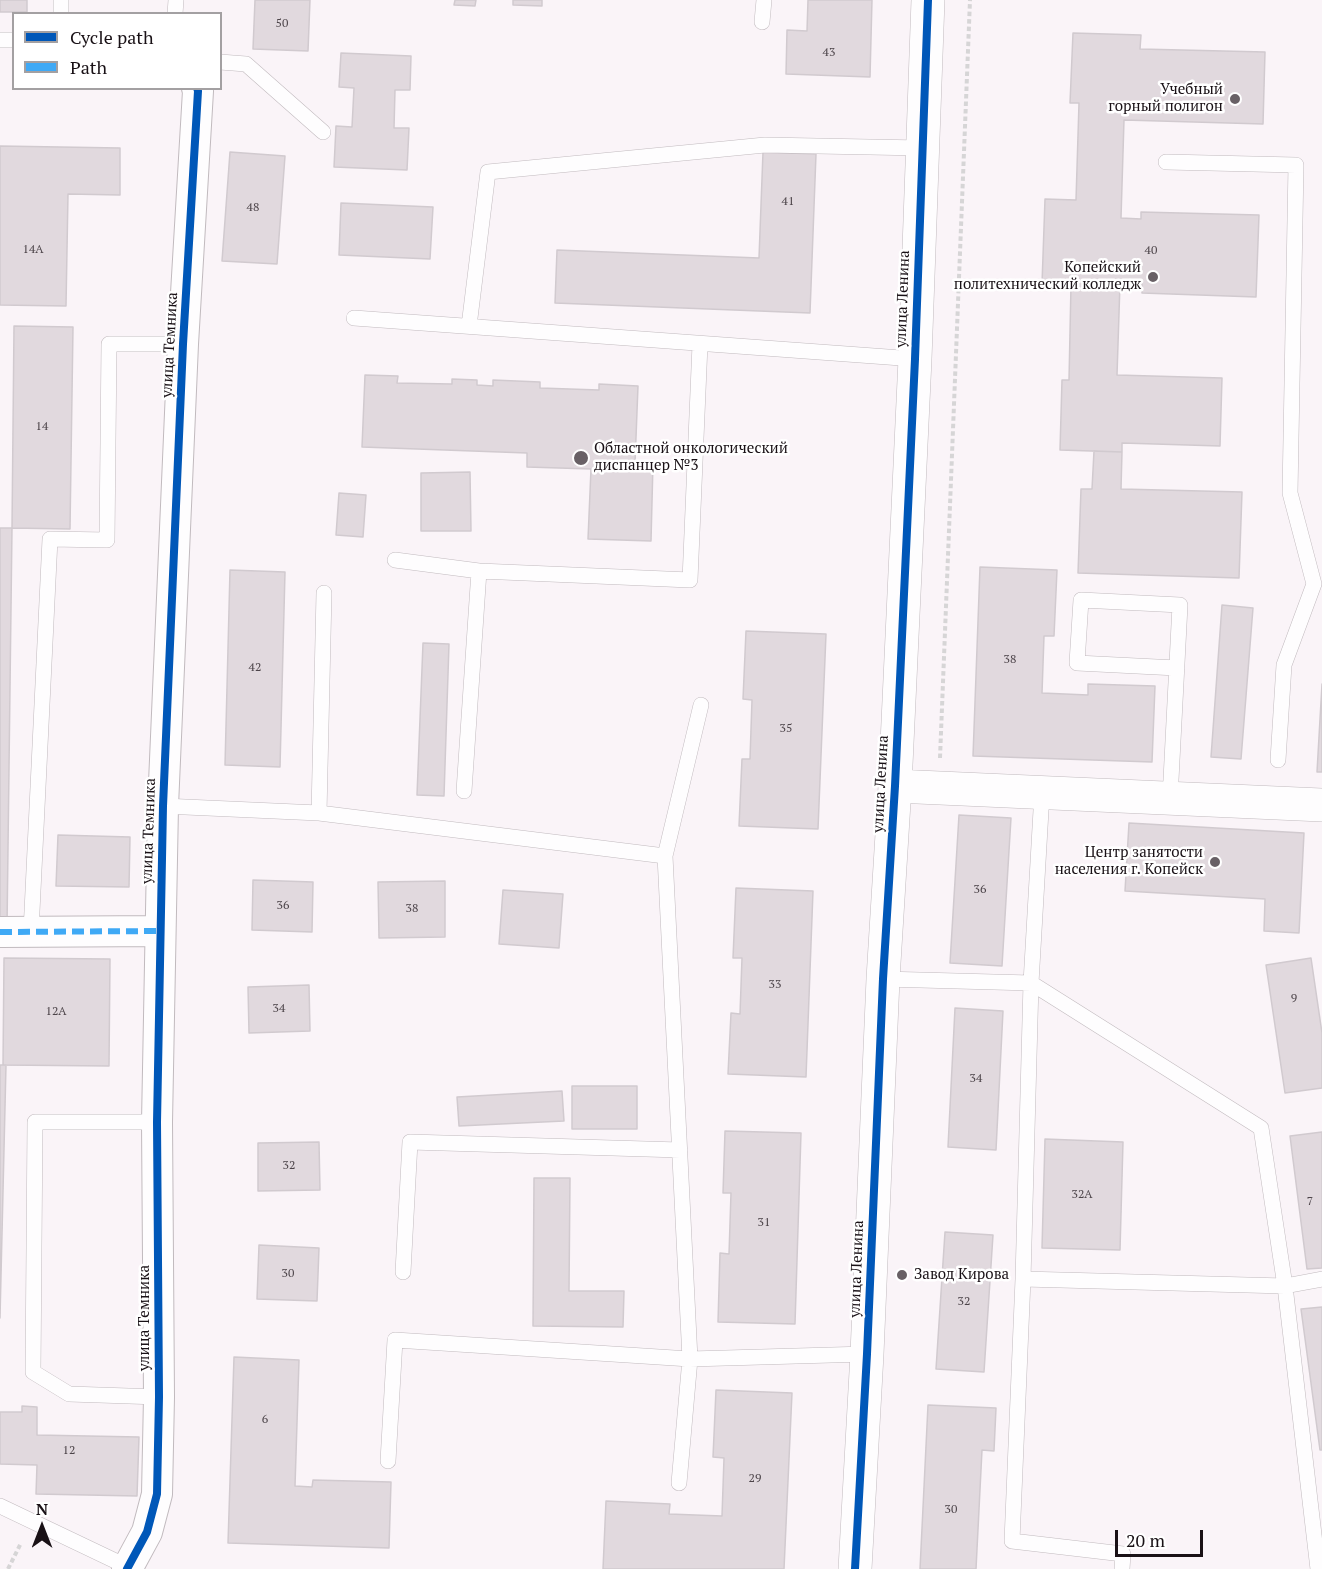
<!DOCTYPE html>
<meta charset="utf-8">
<style>
body{margin:0}
#map{position:relative;width:1322px;height:1569px;overflow:hidden;background:#faf4f8;font-family:"PT Serif",serif}
canvas{display:block}
.legend{position:absolute;left:12px;top:12px;width:210px;height:78px;box-sizing:border-box;background:#fff;border:2px solid #a3a0a2;margin:0;padding:8px 10px;list-style:none;font-size:18px;color:#191116}
.legend li{display:flex;align-items:center;gap:12px;height:30px}
.legend b{width:30px;border:2px solid #a3a0a2}
.north{position:absolute;left:12px;top:1497px;width:60px;height:60px;-webkit-text-stroke:4px #fff;paint-order:stroke;rotate:0deg;font-size:16px;font-weight:700;line-height:24px;text-align:center;color:#191116}
.north::after{content:'';display:block;margin:auto;width:21px;height:27px;background:#191116;clip-path:polygon(50% 0,100% 100%,50% 72%,0 100%)}
.scale{position:absolute;left:1115px;top:1530px;width:88px;height:27px;box-sizing:border-box;border:3px solid #191116;border-top:0;padding-left:8px;font-size:18px;line-height:21px;white-space:nowrap;color:#191116;-webkit-text-stroke:4px #fff;paint-order:stroke}
</style>
<div id="map">
<canvas width="1322" height="1569"></canvas>
<ul class="legend">
<li><b style="height:8px;background:#0057b8"></b>Cycle path</li>
<li><b style="height:8px;background:#3fa9f5"></b>Path</li>
</ul>
<div class="north">N</div>
<div class="scale">20 m</div>
</div>
<script>
const c = document.querySelector('canvas').getContext('2d');
c.lineJoin = 'round';
function fillPath(path, color) {
  c.fillStyle = color;
  c.fill(path, 'evenodd');
}
function strokePath(path, color, width, dash) {
  c.strokeStyle = color;
  c.lineWidth = width;
  c.lineCap = dash ? 'butt' : 'round';
  c.setLineDash(dash || []);
  c.stroke(path);
}
function write(font, color, halo, rows, align = 'center') {
  c.font = font + ' "PT Serif",serif';
  c.lineWidth = 5;
  c.setLineDash([]);
  c.textBaseline = 'middle';
  c.strokeStyle = halo;
  c.fillStyle = color;
  for (const [text, x, y, turn = 0] of rows) {
    c.save();
    c.translate(x, y);
    c.rotate((+turn || 0) * Math.PI / 180);
    c.textAlign = isNaN(turn) ? turn : align;
    if (halo) c.strokeText(text, 0, 0);
    c.fillText(text, 0, 0);
    c.restore();
  }
}
const building = new Path2D(`
 M0,0H27V12H0Z
 M255,0H310L308,51L253,49Z
 M455,0H476L475,6L454,5Z
 M513,0H542V6L513,5Z
 M808,0H872L870,77L786,74L787,30L807,31Z
 M1073,33L1141,35L1140,49L1265,52L1263,124L1124,120L1121,218L1141,219V212L1259,215L1256,297L1142,293V284L1120,283L1117,375L1222,378L1220,446L1122,443V452L1060,450L1062,380H1069L1071,285L1042,284L1045,199L1076,200L1079,103H1070Z
 M341,53L411,56L410,90H395L394,128H409L407,170L334,167L336,126L352,127L354,88L339,87Z
 M0,146L120,148V195L68,194L66,306L0,305Z
 M230,152L285,156L277,264L222,261Z
 M763,152L816,154L810,313L555,303L557,250L759,258Z
 M341,203L433,207L430,259L339,255Z
 M14,326L73,327L70,529L12,528Z
 M365,375L398,376L397,383L452,384V379L477,380V385L493,386V380L540,382V388L599,390V384L638,386L635,463H653L651,541L588,539L591,469L527,467V453L362,447Z
 M1094,451L1122,452L1121,489L1242,492L1239,578L1078,573L1081,489H1092Z
 M470,472L471,531H421V473Z
 M339,493L366,495L363,537L336,535Z
 M0,528H12L7,928H0Z
 M980,567L1057,570L1054,636H1044L1042,693L1088,695V684L1155,686L1152,762L973,756Z
 M230,570L285,572L280,767L225,765Z
 M1222,605L1253,608L1241,759L1211,757Z
 M746,631L826,634L818,829L739,826L742,759H750L752,700L743,699Z
 M423,643L449,644L444,796L417,795Z
 M1322,684V772H1317Z
 M959,815L1011,818L1002,966L950,963Z
 M1129,823L1304,833L1299,933L1264,931L1265,899L1125,891Z
 M58,835L130,837L129,887L56,886Z
 M253,880L313,882L312,932L252,930Z
 M445,881V937L379,938L378,882Z
 M736,888L813,891L806,1077L728,1074L731,1013L740,1014L742,958H733Z
 M503,890L563,894L559,948L499,944Z
 M4,958L110,959L109,1066L3,1065Z
 M1311,958L1322,1033V1088L1285,1093L1266,965Z
 M309,985L310,1031L249,1033L248,987Z
 M955,1008L1003,1011L996,1150L948,1147Z
 M0,1065H6L0,1318Z
 M572,1086H637V1129H572Z
 M562,1091L564,1121L459,1126L457,1097Z
 M725,1131L801,1133L795,1324L718,1322L720,1253L729,1254L731,1193H723Z
 M1322,1132V1268L1307,1269L1290,1136Z
 M1045,1139L1123,1142L1120,1250L1042,1248Z
 M319,1142L320,1190L258,1191V1143Z
 M534,1178H570L569,1291H624L623,1327L533,1326Z
 M945,1232L993,1235L984,1372L936,1369Z
 M259,1245L319,1248L317,1301L257,1299Z
 M1322,1307V1450H1320L1301,1309Z
 M234,1357L299,1360L295,1486L312,1487L313,1480L391,1482L389,1548L228,1543Z
 M716,1390L792,1393L784,1569H603L606,1501L670,1504L669,1514L722,1516L724,1458L713,1457Z
 M928,1405L996,1408L994,1451L982,1450L976,1569H920Z
 M22,1406L37,1407V1435L139,1437L137,1496L36,1494L37,1465L0,1464V1412H22Z`);
fillPath(building, '#e1d9de');
strokePath(building, '#d1cacf', 1.5);
const lane = new Path2D(`
 M61,14V0
 M175,14L176,0
 M762,22L764,0
 M0,40H14
 M220,62L246,64L323,132
 M1166,162L1296,165L1290,493L1314,584L1284,665L1278,760
 M354,318L915,359
 M469,326L488,172L765,145L922,148
 M395,560L479,571
 M464,791L479,571L690,580L700,344
 M1042,793L1031,983L1023,1279L1012,1541L1123,1554L1122,1569
 M1170,799L1180,605L1081,600L1077,663L1177,668
 M163,806L319,813L324,593
 M319,813L665,856L690,1359L395,1340L388,1461
 M665,856L701,705
 M31,932L50,539L107,540L109,344H183
 M883,979L1031,983L1261,1128L1285,1286L1318,1569
 M157,1122H35L33,1372L69,1394L159,1397
 M403,1272L410,1142L680,1150
 M1023,1279L1285,1286L1322,1279
 M679,1483L690,1359L867,1354
 M0,1506L128,1567`);
const street = new Path2D(`
 M0,932L160,931
 M127,1569L147,1532L157,1494L159,1397L157,1122L163,806L183,344L198,91L197,88`);
const secondary = new Path2D(`
 M895,786L1322,805
 M855,1569L867,1354L883,979L895,786L915,359L928,0`);
strokePath(lane, '#c1babe', 16);
strokePath(street, '#c1babe', 32);
strokePath(secondary, '#c1babe', 34);
strokePath(new Path2D(`
 M940,758L970,0
 M8,1569L21,1543`), '#d6d5d6', 4, [4.5, 3]);
strokePath(lane, '#fefdfe', 15);
strokePath(street, '#fefdfe', 30);
strokePath(secondary, '#fefdfe', 33);
strokePath(new Path2D(`
 M0,932L160,931`), '#3fa9f5', 6, [12, 6]);
strokePath(new Path2D(`
 M127,1569L147,1532L157,1494L159,1397L157,1122L163,806L183,344L198,91L197,88
 M855,1569L867,1354L883,979L895,786L915,359L928,0`), '#0057b8', 8);
for (const [x, y, r, color] of [
 [1235,99,6,"#686065"],
 [1153,277,6,"#686065"],
 [581,458,8,"#686065"],
 [1215,862,6,"#686065"],
 [902,1275,6,"#686065"]
]) {
  const dot = new Path2D();
  dot.arc(x, y, r, 0, 2 * Math.PI);
  c.fillStyle = color;
  c.fill(dot);
  strokePath(dot, '#fff', 2);
}
write('12px', '#4c4449', null, [
 ["50",282,24],
 ["43",829,53],
 ["41",788,202],
 ["48",253,208],
 ["14А",33,250],
 ["40",1151,251],
 ["14",42,427],
 ["38",1010,660],
 ["42",255,668],
 ["35",786,729],
 ["36",980,890],
 ["36",283,906],
 ["38",412,909],
 ["33",775,985],
 ["9",1294,999],
 ["34",279,1009],
 ["12А",56,1012],
 ["34",976,1079],
 ["32",289,1166],
 ["32А",1082,1195],
 ["7",1310,1202],
 ["31",764,1223],
 ["30",288,1274],
 ["32",964,1302],
 ["6",265,1420],
 ["12",69,1451],
 ["29",755,1479],
 ["30",951,1510]
]);
write('15px', '#191116', '#fff', [
 ["Учебный",1223,90],
 ["горный полигон",1223,107],
 ["Копейский",1141,268],
 ["политехнический колледж",1141,285],
 ["Областной онкологический",594,449,"left"],
 ["диспанцер №3",594,466,"left"],
 ["Центр занятости",1203,853],
 ["населения г. Копейск",1203,870],
 ["Завод Кирова",914,1275,"left"]
], 'right');
write('15px', '#191116', '#fff', [
 ["улица Ленина",903,299,-88],
 ["улица Темника",170,345,-87],
 ["улица Ленина",881,784,-87],
 ["улица Темника",149,831,-88],
 ["улица Ленина",857,1269,-88],
 ["улица Темника",145,1318,-90]
]);
</script>
